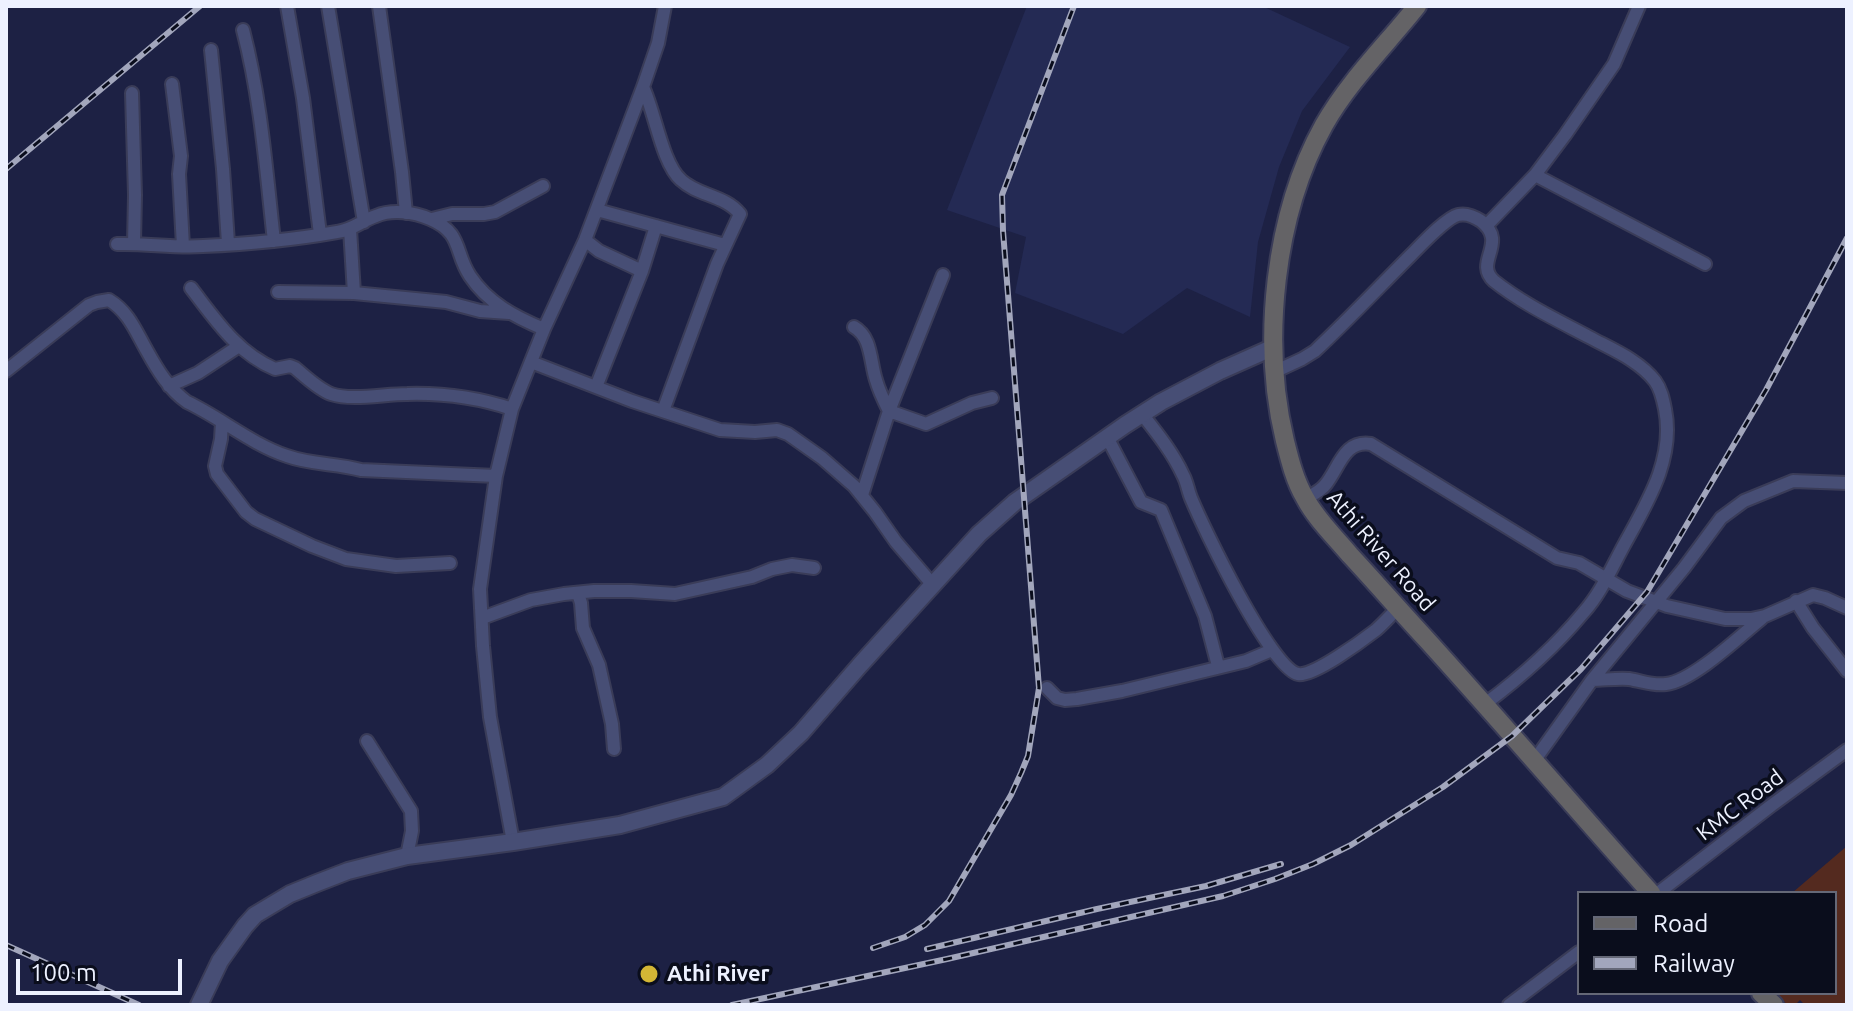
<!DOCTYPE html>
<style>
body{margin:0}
#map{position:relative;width:1853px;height:1011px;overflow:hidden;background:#1d2144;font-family:Ubuntu,sans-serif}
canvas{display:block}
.frame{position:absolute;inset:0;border:8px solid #edf1ff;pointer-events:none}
.legend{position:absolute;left:1577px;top:891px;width:260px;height:104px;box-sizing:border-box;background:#0a0d1c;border:2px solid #656877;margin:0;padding:10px 14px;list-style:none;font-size:24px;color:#edf1ff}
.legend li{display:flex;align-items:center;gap:16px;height:40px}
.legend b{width:40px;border:2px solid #656877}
.scale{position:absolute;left:16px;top:959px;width:166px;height:36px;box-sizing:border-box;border:4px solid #edf1ff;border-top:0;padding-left:10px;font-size:24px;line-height:28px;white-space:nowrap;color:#edf1ff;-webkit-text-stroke:6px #0a0d1c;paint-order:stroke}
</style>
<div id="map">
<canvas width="1853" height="1011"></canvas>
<div class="frame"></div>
<ul class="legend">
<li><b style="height:10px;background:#646366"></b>Road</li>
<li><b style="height:10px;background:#a2a6bc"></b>Railway</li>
</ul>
<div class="scale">100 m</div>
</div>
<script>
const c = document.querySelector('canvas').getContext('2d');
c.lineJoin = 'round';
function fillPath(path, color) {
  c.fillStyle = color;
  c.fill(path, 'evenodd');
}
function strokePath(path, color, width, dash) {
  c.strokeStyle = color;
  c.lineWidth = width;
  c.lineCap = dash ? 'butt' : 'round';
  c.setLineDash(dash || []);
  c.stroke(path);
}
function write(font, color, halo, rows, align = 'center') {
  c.font = font + ' Ubuntu,sans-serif';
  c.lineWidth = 7;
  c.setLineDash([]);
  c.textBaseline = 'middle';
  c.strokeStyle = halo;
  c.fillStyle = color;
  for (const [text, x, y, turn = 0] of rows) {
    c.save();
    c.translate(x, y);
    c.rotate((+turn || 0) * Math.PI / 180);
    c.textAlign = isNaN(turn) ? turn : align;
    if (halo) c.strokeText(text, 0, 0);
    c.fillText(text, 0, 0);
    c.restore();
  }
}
fillPath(new Path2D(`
 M1027,6H1262L1350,47L1302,111L1279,167L1258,242L1250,317L1187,288L1123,334L1015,293L1026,237L947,210Z`), '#242a54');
fillPath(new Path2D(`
 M1847,846V1005H1805L1800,1000L1795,1005H1787L1783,1000L1769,993H1835V893H1792Z`), '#542a1f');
const minor = new Path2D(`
 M287,6L303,98L320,234
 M328,6L364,222
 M379,6L402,172L406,213
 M243,30C261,99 266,170 274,241
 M211,50L223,169L228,243
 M172,84L181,156L179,174L183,246
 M643,87C655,112 662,163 681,180C698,196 725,195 740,214L717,264L663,411
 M132,93L135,195L134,243
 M1535,175L1705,264
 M597,210L725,245
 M432,219L452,214H484L495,212L543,186
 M1486,226L1535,175L1565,135L1614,64L1639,6
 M350,229L354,293L446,302L480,311L509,313
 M585,240L599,251L642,271L596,387
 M117,244C145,243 174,248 203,246C247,244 292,240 337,232C353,230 361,221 376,216C392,209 414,212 430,219C463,233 454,252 470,276C488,303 515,317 544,329
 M642,271L656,226
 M191,288C215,319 237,353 275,369L290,366L295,368C306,377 318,389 331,394C352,401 384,394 407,394C442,393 479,398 512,409
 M278,292L354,293
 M854,327C872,337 870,362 876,380C879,391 884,401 889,411L926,424L972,403L992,398
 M531,362L632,401L720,430L755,432L777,430L788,434L822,458L854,486L875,512L896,542L933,585
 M6,371L89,305L97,302L109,300C129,312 136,332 147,351C158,371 169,389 187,402C221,418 251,444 287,456C312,465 336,463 361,470L496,476
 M1274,372L1302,359L1315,351C1348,320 1379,287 1411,255C1421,245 1446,218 1458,215C1466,213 1475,217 1481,221C1509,243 1473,262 1494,281C1523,304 1557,320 1589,337C1611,349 1639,360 1655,381C1661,389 1663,399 1665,409C1675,459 1647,503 1624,545C1611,569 1601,593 1583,613C1554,648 1521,677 1485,704
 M169,386L198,373L239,346
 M1142,414C1157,433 1173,453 1183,475C1187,482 1188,491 1191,498C1203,527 1271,669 1298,674C1313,677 1363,640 1376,630C1384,623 1391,615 1398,608
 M222,422L221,439L215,466L217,474L246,512L255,519L312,546L346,559L396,566L450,563
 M1107,437L1141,502L1161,510L1205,616L1218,666
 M862,495L889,411L943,275
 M1305,499C1312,495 1321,491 1326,484C1340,466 1344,440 1371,444L1557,558L1579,563L1627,591L1667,606L1725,619H1751L1765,616L1813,595L1825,598L1847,608
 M578,593L581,603L583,628L599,665L612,724L614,749
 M1796,601L1813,628L1847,671
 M482,618L531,600L564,594L594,591H631L675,594L752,577L772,569L792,565L814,568
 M1592,680C1604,680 1617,678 1629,679C1642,681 1653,686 1666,684C1693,681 1740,636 1762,618
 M1047,688L1057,698L1065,700L1077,699L1122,691L1246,661L1272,650
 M367,741L411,811L412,831L407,856
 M1534,761L1592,680L1684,568L1721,518L1744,501L1793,481L1847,483
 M513,842L490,717L483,646L480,589L496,476L512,409L544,329L585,240L643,87L658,43L665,6
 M1658,893L1772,805L1847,750
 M1509,1005L1579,952`);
const tertiary = new Path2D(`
 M199,1005L220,961L245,926L255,915L290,894L317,883L348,871L407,856L513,842L620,825L723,797L767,765L801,733L860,665L979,534L1015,502L1125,425L1161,402L1220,371L1274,347`);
const secondary = new Path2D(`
 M1417,6C1386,45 1349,81 1324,125C1274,215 1261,342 1285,441C1290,461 1295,481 1305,498C1316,519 1335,537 1350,555C1376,583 1401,612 1427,640C1502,723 1576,809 1651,893
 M1761,993L1774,1005`);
strokePath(minor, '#3a3c58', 16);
strokePath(tertiary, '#3a3c58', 20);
strokePath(secondary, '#3a3c58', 22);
strokePath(minor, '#474e75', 12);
strokePath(tertiary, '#474e75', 16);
strokePath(secondary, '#646366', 18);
const rail = new Path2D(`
 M6,169L200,6
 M6,945L139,1005
 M873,948L905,937L925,925L949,901L1011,795L1021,773L1028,756L1039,688L1003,231L1002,195L1074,6
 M927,949L1097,909L1206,886L1281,864
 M732,1005L947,959L1223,896L1275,879L1313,864L1351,845L1443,787L1512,736L1581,669L1647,592L1766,390L1847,238`);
strokePath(rail, '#a2a6bc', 6);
strokePath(rail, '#0a0d1c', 3, [9]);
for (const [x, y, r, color] of [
 [649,974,10,"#d3b635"]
]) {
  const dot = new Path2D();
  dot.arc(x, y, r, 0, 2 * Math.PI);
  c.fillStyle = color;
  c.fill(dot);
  strokePath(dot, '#0a0d1c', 3);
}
write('22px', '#edf1ff', '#0a0d1c', [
 ["Athi River Road",1381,551,49],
 ["KMC Road",1740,805,-37]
]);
write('bold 22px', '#edf1ff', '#0a0d1c', [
 ["Athi River",667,974]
], 'left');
</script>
